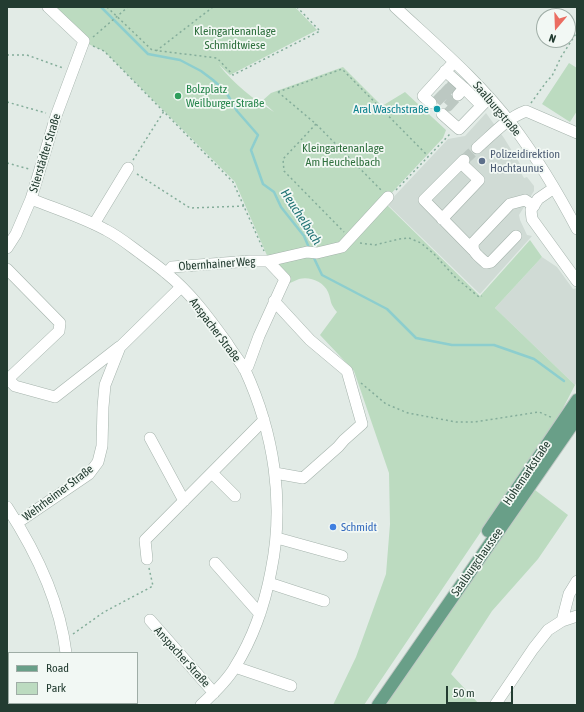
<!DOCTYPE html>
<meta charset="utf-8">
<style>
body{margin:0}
#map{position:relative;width:584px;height:712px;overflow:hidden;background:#e2ebe6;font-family:"Asap Condensed",sans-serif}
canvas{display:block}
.frame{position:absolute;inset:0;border:8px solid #233c31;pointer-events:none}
.legend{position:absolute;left:8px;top:652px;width:130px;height:52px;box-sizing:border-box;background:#f2f8f4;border:1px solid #9fada6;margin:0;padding:5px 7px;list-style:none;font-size:12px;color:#233c31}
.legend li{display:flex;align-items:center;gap:8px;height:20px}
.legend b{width:20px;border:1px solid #9fada6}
.north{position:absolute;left:536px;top:8px;width:40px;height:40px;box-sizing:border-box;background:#f2f8f4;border:1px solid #9fada6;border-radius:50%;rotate:199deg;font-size:11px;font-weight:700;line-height:16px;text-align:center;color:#233c31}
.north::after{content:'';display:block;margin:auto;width:14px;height:18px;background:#eb6d61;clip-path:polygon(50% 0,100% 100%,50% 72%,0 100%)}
.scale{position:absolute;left:446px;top:686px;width:67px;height:18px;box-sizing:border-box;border:2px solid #233c31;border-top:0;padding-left:5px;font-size:12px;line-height:14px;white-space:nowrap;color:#233c31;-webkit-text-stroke:3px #f2f8f4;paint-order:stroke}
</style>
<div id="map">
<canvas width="584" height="712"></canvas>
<div class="frame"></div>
<ul class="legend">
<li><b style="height:5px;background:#699f88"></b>Road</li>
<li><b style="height:11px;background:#bcdbc0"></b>Park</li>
</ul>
<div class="north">N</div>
<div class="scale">50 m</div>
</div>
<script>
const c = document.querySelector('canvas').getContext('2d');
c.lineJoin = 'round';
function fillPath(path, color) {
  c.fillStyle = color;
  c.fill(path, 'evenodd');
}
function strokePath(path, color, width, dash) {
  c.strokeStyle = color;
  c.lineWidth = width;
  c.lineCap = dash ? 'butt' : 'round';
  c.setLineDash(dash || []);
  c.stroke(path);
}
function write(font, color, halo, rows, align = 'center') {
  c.font = font + ' "Asap Condensed",sans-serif';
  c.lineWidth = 3.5;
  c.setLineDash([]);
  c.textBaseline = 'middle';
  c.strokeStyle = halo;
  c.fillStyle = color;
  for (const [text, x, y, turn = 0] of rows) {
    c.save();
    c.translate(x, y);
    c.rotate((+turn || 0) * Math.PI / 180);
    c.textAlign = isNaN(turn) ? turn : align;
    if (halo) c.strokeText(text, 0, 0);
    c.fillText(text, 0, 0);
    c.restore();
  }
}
fillPath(new Path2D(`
 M486,113L504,138L520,164L523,171L521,173L524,178L527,177L534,186V191L519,215L520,220L527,235L532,236L480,294L387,204L448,139L465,136Z
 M542,257L557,267L573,289L577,288V382L575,385L495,308Z`), '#d0dbd5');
fillPath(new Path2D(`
 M48,7H295L317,30L230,75L219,65C234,84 253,99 274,112L262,101L271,93L343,67L382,106L405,92L446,130L443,138L386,199L385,203L480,296L530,240L542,257L495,308L575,385L559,416L364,705H333L356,657L386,574L390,524L389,473L354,371L320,335L337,312C329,302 332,302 328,292C324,282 310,276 299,279C296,280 293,282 290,283L269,260L235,182L104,51L86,43Z
 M569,63L577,68V111L570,122L542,104Z
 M535,490L568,515L538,559L492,611L451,674L480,705H384Z`), '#bcdbc0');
strokePath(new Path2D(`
 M101,7L148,54L180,60L201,71L213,80L226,92L237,111L258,135L251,150L263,184L274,192L281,207L304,236L310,250
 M313,256L322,275L387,309L416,338L452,345H494L534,359L564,381`), '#8dcece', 2.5);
strokePath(new Path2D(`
 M448,82L457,90
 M442,88L454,99
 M436,94L448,106L458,95
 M464,160L477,148`), '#bcc8c2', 11, [11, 5.5]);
const minor = new Path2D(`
 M395,7C436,45 479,81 513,126C537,158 558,193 577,229
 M445,71L464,88
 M458,95L464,88L481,105
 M431,103L423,96L454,62
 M442,114L459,129L489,98
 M477,148C493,134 507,118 526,111L577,133
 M464,160L424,200L473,250
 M554,188L538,199L531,210L532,219L577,281
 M31,199C56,209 82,217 106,230C118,236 129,245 140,253C149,260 158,266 166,273C190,292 209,318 227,343C232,352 240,361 245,370C274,433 285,503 271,571C265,603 253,638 235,667C227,681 213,694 201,705
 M442,219L479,180L461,163
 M94,224L128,168
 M516,236L491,262L486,263C480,257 470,252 474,242L510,204L525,200L534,206
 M7,248L16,234L31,199L56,116L84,41L48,7
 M7,269L60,323L59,331L7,380
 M167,273L172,267L250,261H268L307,252L317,253L342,247L388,197
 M274,301L310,340L347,371L362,424L344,440L338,447L303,478L275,473
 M244,369L248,366L259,336L285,279L268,261
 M8,379L15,386L55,397L119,347
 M150,438L184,501
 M213,474L235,496
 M7,507C35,550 60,602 66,653
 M17,523L89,474L98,462L102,446L103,407L105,385L120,347L181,287
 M277,538L342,556
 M147,559L145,540L264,420
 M215,563L260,614
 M269,583L324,601
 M150,620L214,693
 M562,621L569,594L577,581
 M235,667L291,686
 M72,703L73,705
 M495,705L533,649L548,630L562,621L577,616`);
const major = new Path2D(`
 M488,531L577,400
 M378,705L577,418`);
strokePath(minor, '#a5b3ac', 12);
strokePath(major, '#c1c8c5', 14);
strokePath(new Path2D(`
 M107,7L152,50L217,58L233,75L320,31L297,7
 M93,37L128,7
 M93,46L104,51L233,182L264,251
 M156,51L213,7
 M7,55H27L63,68
 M278,92L316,124L382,191
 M278,92L342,69L428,156
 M7,102L46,113
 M531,103L547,81L552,76L561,57L577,32
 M316,124L283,159L284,171L344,232
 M133,160L164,111
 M7,163L29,169
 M501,171L516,154
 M137,174L190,208L245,206
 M396,190L450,134
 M360,243L375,245L399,239L409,238L421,243L434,254L456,278L479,297L482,296
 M361,383L386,404L408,413L456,422H474L539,412L553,418
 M73,634L104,612L153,586L149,568
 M98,703L100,705`), '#84ad9a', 1.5, [2, 3]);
strokePath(minor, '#fff', 11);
strokePath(major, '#699f88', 12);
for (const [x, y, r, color] of [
 [178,96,4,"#2e9e5b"],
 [437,109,4,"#0f9aa8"],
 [482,161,4,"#5c6f8a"],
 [333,527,4,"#3f7fe0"]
]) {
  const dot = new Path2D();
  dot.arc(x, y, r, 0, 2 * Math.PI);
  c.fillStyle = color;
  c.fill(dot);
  strokePath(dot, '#f2f8f4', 1.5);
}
write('12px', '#2f703e', '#f2f8f4', [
 ["Kleingartenanlage",235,31],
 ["Schmidtwiese",235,45],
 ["Kleingartenanlage",343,148],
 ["Am Heuchelbach",343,162]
]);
write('12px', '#27864d', '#f2f8f4', [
 ["Bolzplatz",186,89],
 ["Weilburger Straße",186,103]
], 'left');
write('12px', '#0d838f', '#f2f8f4', [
 ["Aral Waschstraße",429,109]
], 'right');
write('12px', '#233c31', '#f2f8f4', [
 ["Saalburgstraße",497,109,50],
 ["Stierstädter Straße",45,153,-73],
 ["Obernhainer Weg",217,264,-4],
 ["Anspacher Straße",215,330,53],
 ["Hohemarkstraße",527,473,-56],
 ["Wehrheimer Straße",58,493,-37],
 ["Saalburgchaussee",477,562,-55],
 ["Anspacher Straße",182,657,48]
]);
write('12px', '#4e5e75', '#f2f8f4', [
 ["Polizeidirektion",490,154],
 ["Hochtaunus",490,168]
], 'left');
write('12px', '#366cbe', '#f2f8f4', [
 ["Schmidt",341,527]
], 'left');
write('italic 13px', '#207374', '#f2f8f4', [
 ["Heuchelbach",301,217,57]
]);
</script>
